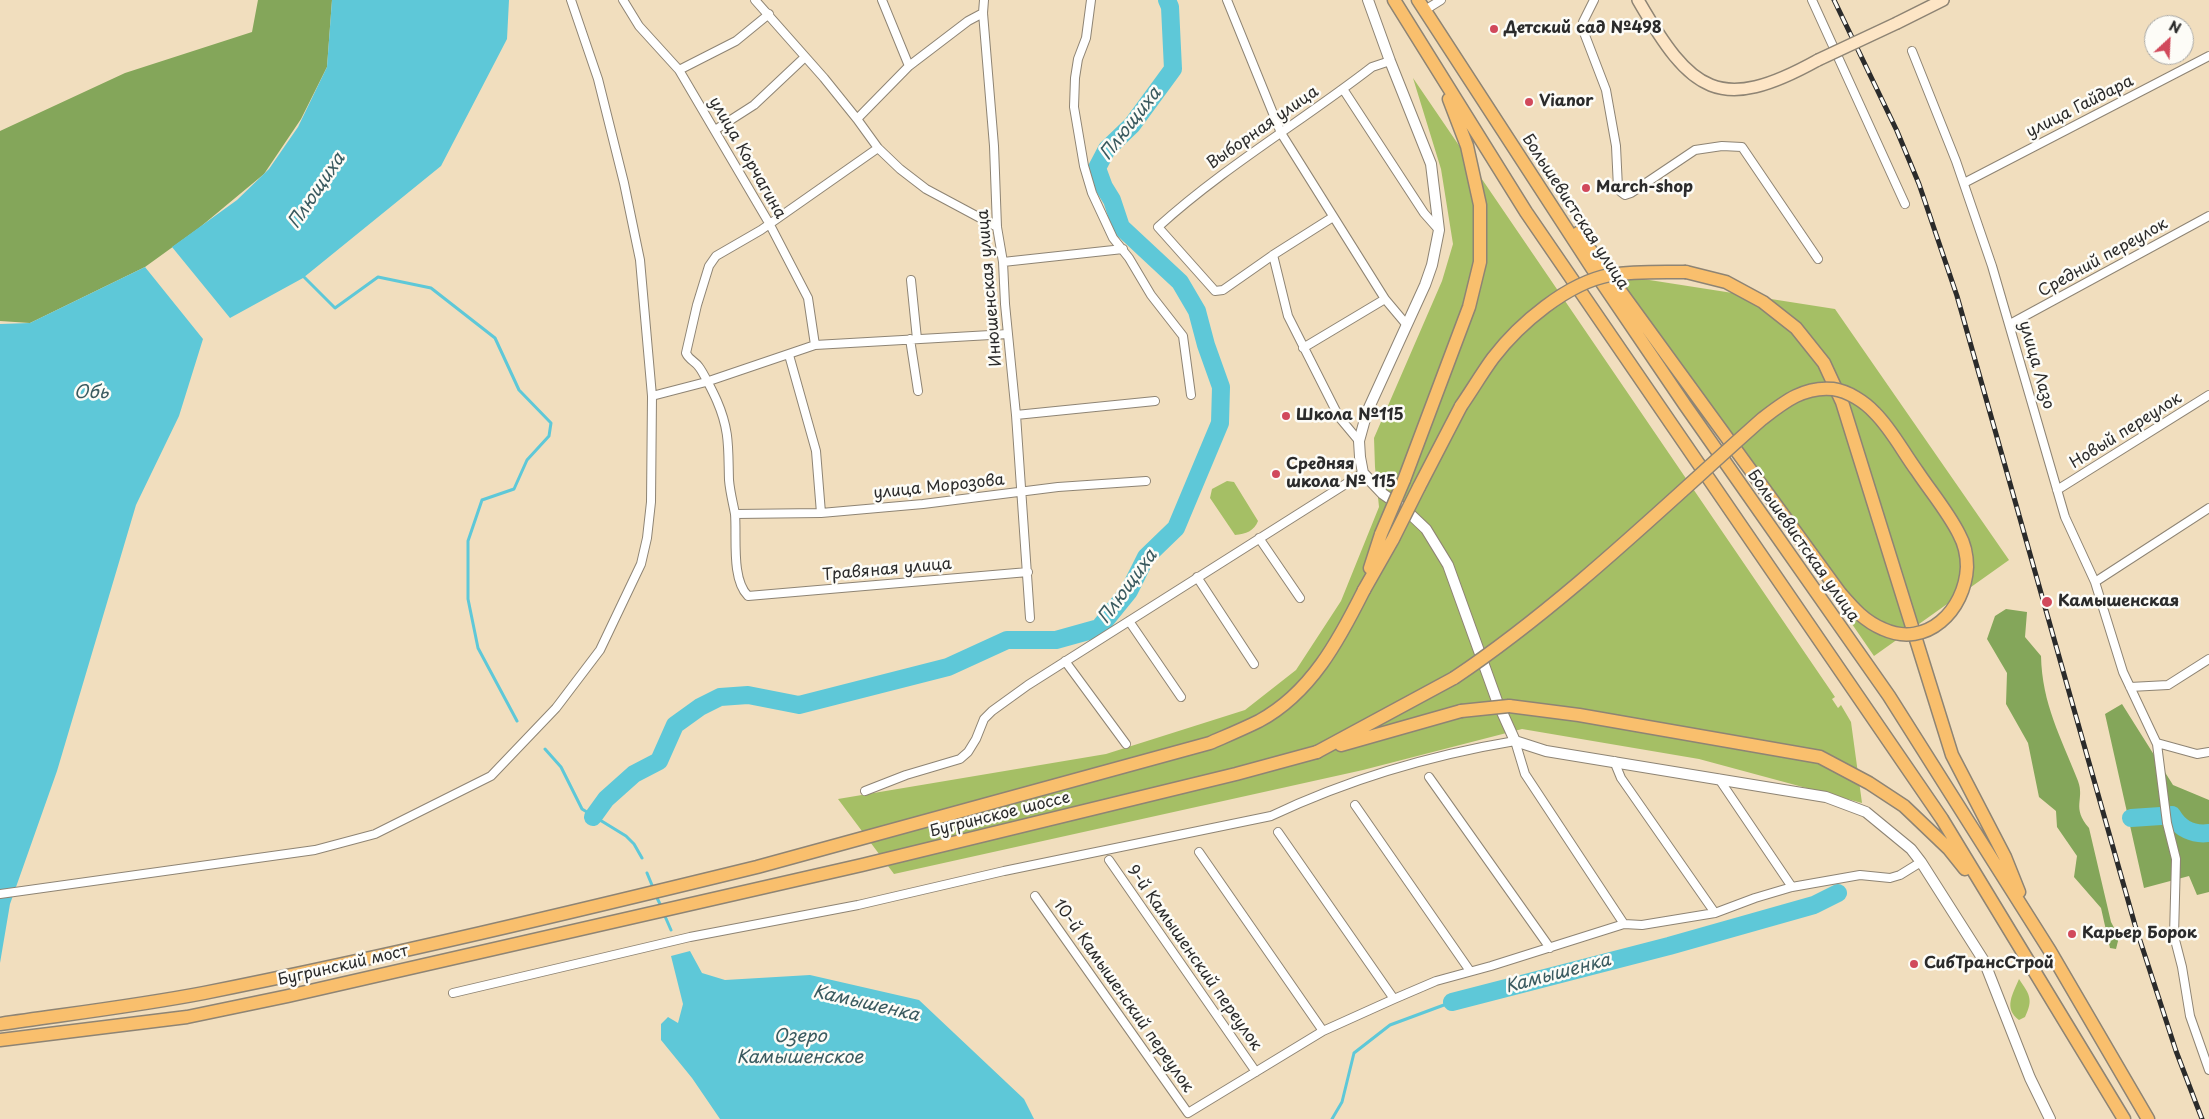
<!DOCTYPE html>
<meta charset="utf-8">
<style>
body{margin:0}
#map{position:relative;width:2209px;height:1119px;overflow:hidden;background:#f1debe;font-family:"Playpen Sans",sans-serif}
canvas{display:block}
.north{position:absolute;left:2144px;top:15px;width:50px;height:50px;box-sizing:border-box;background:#fdfcf7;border:1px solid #a9a8a5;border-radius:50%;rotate:25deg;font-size:14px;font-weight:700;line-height:20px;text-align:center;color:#2b2b2b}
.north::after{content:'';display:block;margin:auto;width:18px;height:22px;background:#d1495b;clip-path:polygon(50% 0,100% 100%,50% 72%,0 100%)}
</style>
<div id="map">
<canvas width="2209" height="1119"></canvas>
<div class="north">N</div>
</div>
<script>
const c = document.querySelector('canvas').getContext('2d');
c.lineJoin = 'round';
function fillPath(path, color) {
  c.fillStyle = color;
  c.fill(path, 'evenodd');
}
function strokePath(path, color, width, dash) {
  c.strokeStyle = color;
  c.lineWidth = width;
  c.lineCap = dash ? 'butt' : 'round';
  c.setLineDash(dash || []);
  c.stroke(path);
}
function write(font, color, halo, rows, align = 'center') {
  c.font = font + ' "Playpen Sans",sans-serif';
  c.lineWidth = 5;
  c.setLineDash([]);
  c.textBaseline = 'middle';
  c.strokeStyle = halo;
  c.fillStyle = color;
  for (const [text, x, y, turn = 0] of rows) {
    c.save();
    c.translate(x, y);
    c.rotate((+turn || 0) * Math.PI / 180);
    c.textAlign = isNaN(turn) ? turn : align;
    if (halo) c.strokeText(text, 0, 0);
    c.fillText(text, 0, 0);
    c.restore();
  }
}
fillPath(new Path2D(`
 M1413,78L1835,697L1832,699L1838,708L1841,705L1851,722L1862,803L1699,759L1522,729L1363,770L894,874L838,799L1106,754L1245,710L1296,670L1341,601L1379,507L1375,467L1374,438L1442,281L1453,244L1441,169Z
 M1611,274L1835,309L2009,560L1874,656Z
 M1227,481L1234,482L1258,521C1254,531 1246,534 1235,535L1210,498L1212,489Z
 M2019,979C2029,994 2034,999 2025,1017L2019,1020C2003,1008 2013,994 2019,979Z`), '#a5bf65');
fillPath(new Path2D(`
 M258,0H332L327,67L301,119L264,174L199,228L145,267L30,323L0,321V131L125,73L252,32Z
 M2006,609L2027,612L2025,637L2041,656C2042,704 2061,737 2078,781C2085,800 2071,807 2089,828L2111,922L2119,937L2116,949L2110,948L2101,908L2074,877L2077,856L2057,827L2056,811L2039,797L2028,743L2006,704L2007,673L1987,639L1995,616Z
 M2122,704L2173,785L2209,800V892L2197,895L2189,876L2144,888L2105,714Z`), '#84a65a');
fillPath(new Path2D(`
 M332,0H509L507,39L441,166L303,278L230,318L172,247L237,200L269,169L298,127L327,67Z
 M145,267L203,339L179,416L136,505L57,771L10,904L0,963V324L30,323Z
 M690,951L702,973L725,980L810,975L919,1000L1024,1099L1034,1119H720L692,1078L661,1040V1024L668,1017L678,1023L683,1004L671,956Z`), '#5ec8d8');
strokePath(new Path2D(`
 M302,275L335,308L378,277L431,288L495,338L519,390L551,423L549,436L527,460L514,489L482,500L468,541V599L478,648L517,721
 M545,749L561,767L582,809L626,836L634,844L642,858
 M647,873L654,890
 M656,896L662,908
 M664,914L671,930
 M1332,1119L1342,1102L1354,1053L1390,1025L1452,1002`), '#5ec8d8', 3);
strokePath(new Path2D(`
 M2172,815C2180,829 2193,835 2209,833
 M593,817L606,799L634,774L659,761L675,725L700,707L720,697L748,695L799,705L948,667L1007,640H1056L1099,628L1129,591L1146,557L1176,528L1220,423L1221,387L1206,345L1197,311L1180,282L1121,227L1112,200L1104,187L1097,168L1107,149L1132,125L1173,69L1170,7L1167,0
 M2131,818L2161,816
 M1452,1002L1669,946L1814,905L1838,893`), '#5ec8d8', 18);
const minor = new Path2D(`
 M623,0L639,26L679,70L769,223L808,298L815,345
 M755,0L824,78L857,119L878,148L900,169L926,189L997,227
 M882,0L909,66L968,21L983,13
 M984,0L983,13L994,146L997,227L1003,262L1005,304L1016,415L1030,618
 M1091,0L1086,38L1078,59L1075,78L1074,107L1084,166L1092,193L1113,238L1129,258L1151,295L1183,336L1191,395
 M1227,0L1281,133L1385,299L1406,324
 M1594,0L1583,22V30L1606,90L1616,146L1618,188L1621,192L1625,195L1631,193L1695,150L1722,146L1742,147L1818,259
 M1812,0L1905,204
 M1425,10L1441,0
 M1912,51L1956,161L1992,266L2065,517L2095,582L2123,672L2157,744L2167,823L2176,859L2174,936L2182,967L2190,1016L2209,1070
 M679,70L736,41L769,14
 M1343,89L1424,213L1439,230
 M857,119L909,66
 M715,130L754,105L805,57
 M878,148L761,230L716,256L709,266L697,305L686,353C689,360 695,361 699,367C703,372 714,394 717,401C730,431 728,448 729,480C730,492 733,503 735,514C737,537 731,579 748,596L1028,572
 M1964,183L2209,56
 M1333,217L1273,255L1223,290L1215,291L1158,227C1224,167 1301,122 1372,67L1390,61
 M1273,255L1288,316L1339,417L1359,441
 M1003,262L1123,249
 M911,280L917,339
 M2010,324L2209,216
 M910,339L918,391
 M1303,348L1385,299
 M789,355L816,451L821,513
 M652,396L706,382L815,345L1008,334
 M1016,415L1155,401
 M2057,490L2209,395
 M735,514L821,513L923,504L1058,487L1146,481
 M1259,538L1300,598
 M1197,577L1254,664
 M2095,582L2209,508
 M1129,621L1181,697
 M1065,661L1126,744
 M2130,687L2168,685L2209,659
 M2157,743L2197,754L2209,752
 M1614,761L1621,778L1715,913
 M1429,777L1550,948
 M1719,779L1792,887
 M865,791L906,775L960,759L968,752L976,739L984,719L992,711L1028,685L1363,473
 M1355,805L1470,971
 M1278,832L1394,999
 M1199,852L1323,1031
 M1109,860L1256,1072
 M0,894L315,850L375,834L491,776L556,708L600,650L641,564L647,538L651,502L652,396L640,260L624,183L598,79L571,0
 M1035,896L1188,1113L1323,1031L1394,999L1436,981L1491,966L1624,924L1642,925L1715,913L1755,898L1792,887L1860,875L1890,878L1900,875L1921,862
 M453,993L690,937L858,905L1004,871L1271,816C1347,780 1431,755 1515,741L1525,774L1624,924`);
const tertiary = new Path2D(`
 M1368,0L1390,61L1431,164L1439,230L1432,265L1425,285L1367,412L1359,441L1360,457L1363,473L1383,494L1406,510L1426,529L1448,565L1497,701L1515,741L1546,751L1826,797L1866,812L1911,849L1921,862L1984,961L2030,1078L2050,1119`);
const secondary = new Path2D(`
 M1638,0C1691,92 1719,115 1818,60
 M1897,23L1943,0`);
const primary = new Path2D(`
 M0,1024C68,1014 136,1006 204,993C389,956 573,912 757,867L1210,743C1226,736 1243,729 1259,721C1311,693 1339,640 1364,590
 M0,1040L187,1017L288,996L862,865L1236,774L1317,752`);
const trunk = new Path2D(`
 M1394,0L1526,212L1942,819L2124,1119
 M1418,0L1592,268L1685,405L1889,696L2050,951L2148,1119
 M1578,233L1840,593
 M1686,272L1726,282L1763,302L1796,328L1824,363L1842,402L1952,755L2005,857L2019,892
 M1404,480L1469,307L1480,262V205L1467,146L1449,99
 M1419,487L1461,406
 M1370,568L1381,534
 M1364,590L1393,539
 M1509,706L1579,715L1820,757L1869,783L1904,806L1949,849L1965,869
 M1341,745L1461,711
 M1317,752L1454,678`);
strokePath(minor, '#8e8474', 10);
strokePath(tertiary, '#8e8474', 12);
strokePath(secondary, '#8e8474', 14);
strokePath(primary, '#8e8474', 15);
strokePath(trunk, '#8e8474', 15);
strokePath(minor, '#fff', 8);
strokePath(tertiary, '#fff', 10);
strokePath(secondary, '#fde5c5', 11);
strokePath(primary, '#f9bf6d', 12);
strokePath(trunk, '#f9bf6d', 12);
const rail = new Path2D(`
 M1834,0L1897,131L1919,184L1957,296L2135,925L2176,1051L2202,1119`);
strokePath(rail, '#2b2b2b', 5);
strokePath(rail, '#fdfcf7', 3, [9]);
const secondaryBridge = new Path2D(`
 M1818,60L1897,23`);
const trunkBridge = new Path2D(`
 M1461,406C1472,390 1482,373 1493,358C1519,324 1567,283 1610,275C1635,271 1661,272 1686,272
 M1381,534L1404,480
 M1393,539L1419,487
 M1454,678C1563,605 1664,506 1762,419C1784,402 1804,386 1833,389C1848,391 1865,402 1875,413C1892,430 1903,452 1917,471C1931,492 1948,512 1959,534C1964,543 1967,556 1967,567C1965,610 1927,649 1883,629C1864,621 1853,608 1840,593
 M1461,711L1509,706`);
strokePath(secondaryBridge, '#8e8474', 14, []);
strokePath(trunkBridge, '#8e8474', 15, []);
strokePath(secondaryBridge, '#fde5c5', 11);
strokePath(trunkBridge, '#f9bf6d', 12);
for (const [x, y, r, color] of [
 [1494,29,5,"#d1495b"],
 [1529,102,5,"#d1495b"],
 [1586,188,5,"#d1495b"],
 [1286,416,5,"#d1495b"],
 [1276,474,5,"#d1495b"],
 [2047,602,6,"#d1495b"],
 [2072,934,5,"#d1495b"],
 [1914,964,5,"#d1495b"]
]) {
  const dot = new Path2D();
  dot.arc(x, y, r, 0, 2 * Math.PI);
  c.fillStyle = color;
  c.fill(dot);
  strokePath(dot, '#fdfcf7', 2);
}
write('bold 16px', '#2b2b2b', '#fdfcf7', [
 ["Детский сад №498",1504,29],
 ["Vianor",1539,102],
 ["March-shop",1596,188],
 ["Школа №115",1296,416],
 ["Средняя",1286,465],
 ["школа № 115",1286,483],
 ["Камышенская",2058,602],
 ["Карьер Борок",2082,934],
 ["СибТрансСтрой",1924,964]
], 'left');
write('16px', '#2b2b2b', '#fdfcf7', [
 ["улица Гайдара",2080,107,-27],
 ["Выборная улица",1263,128,-35],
 ["улица Корчагина",747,158,60],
 ["Большевистская улица",1575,212,57],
 ["Средний переулок",2103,258,-29],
 ["Инюшенская улица",990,288,-95],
 ["улица Лазо",2036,365,74],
 ["Новый переулок",2126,431,-32],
 ["улица Морозова",939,487,-6],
 ["Большевистская улица",1803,546,55],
 ["Травяная улица",887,570,-5],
 ["Бугринское шоссе",1000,815,-14],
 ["9-й Камышенский переулок",1194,958,55],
 ["Бугринский мост",343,966,-13],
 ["10-й Камышенский переулок",1123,996,55]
]);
write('italic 18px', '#3a5a5f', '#fdfcf7', [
 ["Плющиха",1131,124,-52],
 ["Плющиха",317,191,-56],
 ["Обь",91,393],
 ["Плющиха",1128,587,-54],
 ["Камышенка",1558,974,-15],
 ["Камышенка",866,1004,13],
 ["Озеро",800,1037],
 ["Камышенское",800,1058]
]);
</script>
